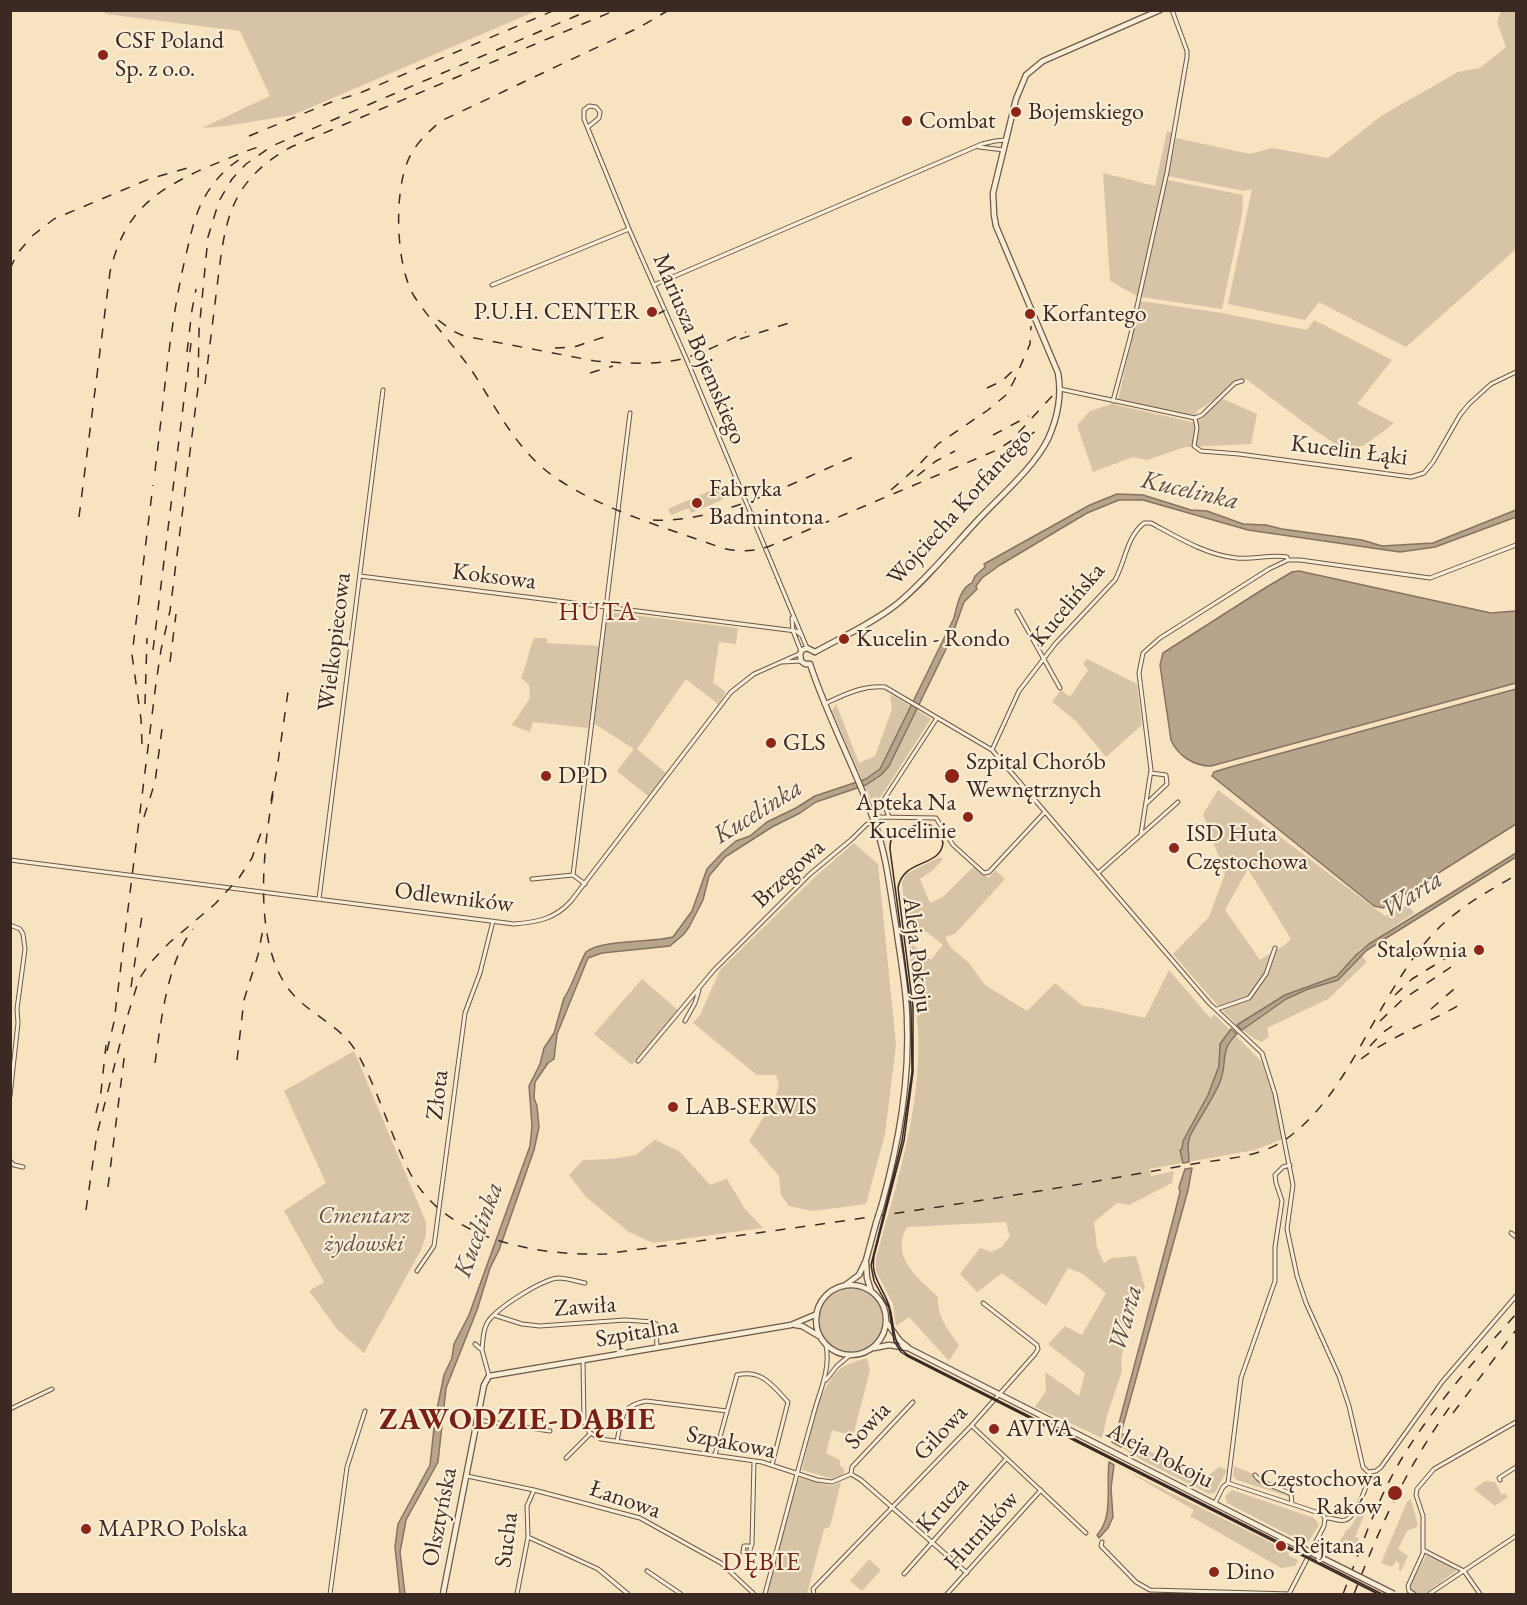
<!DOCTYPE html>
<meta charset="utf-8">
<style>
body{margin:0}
#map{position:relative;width:1527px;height:1605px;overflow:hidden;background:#f7e3c0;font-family:"EB Garamond",serif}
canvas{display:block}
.frame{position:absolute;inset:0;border:12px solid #3c2923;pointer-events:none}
</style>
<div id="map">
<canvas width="1527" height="1605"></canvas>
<div class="frame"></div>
</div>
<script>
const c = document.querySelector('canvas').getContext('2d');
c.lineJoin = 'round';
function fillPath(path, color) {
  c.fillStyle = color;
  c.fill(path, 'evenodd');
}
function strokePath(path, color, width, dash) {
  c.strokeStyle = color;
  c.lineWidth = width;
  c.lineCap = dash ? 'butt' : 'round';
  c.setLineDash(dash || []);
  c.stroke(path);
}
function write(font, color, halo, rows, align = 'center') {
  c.font = font + ' "EB Garamond",serif';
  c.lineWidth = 4.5;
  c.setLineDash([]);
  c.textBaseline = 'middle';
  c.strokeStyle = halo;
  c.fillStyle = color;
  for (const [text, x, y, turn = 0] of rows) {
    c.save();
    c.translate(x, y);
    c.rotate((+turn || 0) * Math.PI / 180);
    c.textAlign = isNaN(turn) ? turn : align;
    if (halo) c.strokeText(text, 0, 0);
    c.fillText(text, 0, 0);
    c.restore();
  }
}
fillPath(new Path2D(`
 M103,11H536L293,115L226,126L202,128L270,96L240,31L106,14Z
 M1501,11H1516V249L1406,347L1319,302L1305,320L1228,304L1252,189L1244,191L1168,176L1176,138L1250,154L1272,148L1328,158L1381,116L1458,72L1480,68L1506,47L1497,22Z
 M1167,131L1173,133L1141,290L1137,296L1110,281L1103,173L1155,186Z
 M1167,180L1243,195L1242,214L1222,309L1141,297Z
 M1140,301L1222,313L1307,330L1314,320L1392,360L1357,404L1394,423L1365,445L1347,451L1317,432L1246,379L1197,411L1195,418L1118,401Z
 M1223,399L1257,414L1251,444L1185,447L1147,460L1133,457L1093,472L1077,425L1090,411L1112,404L1192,422Z
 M726,484L725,494L722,495L724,499L691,513L689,508L671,515L668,509Z
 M608,612L738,628L736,644L719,642L713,683L726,692L718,704L686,679L637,749L666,773L648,796L617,771L634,749L590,721L588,728L533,722L530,732L512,725L530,698L529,685L521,678C527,665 528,652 534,638H547V643L602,646Z
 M1087,659L1137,684L1142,725L1106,757L1076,721L1052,702L1061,690L1070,697L1088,670L1083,664Z
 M890,695L896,697L931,719L878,801L882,812L877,813L832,711L836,704L859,763L875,756L892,709Z
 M1218,790L1385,916L1408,905L1414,913L1358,951L1367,962L1328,999L1267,1028L1269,1036L1262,1042C1239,1035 1191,974 1173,954L1209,917L1225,874L1203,814ZM1248,869L1291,939C1282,949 1271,952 1260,960L1225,910Z
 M854,843L878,864L896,1045L885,1134L866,1204L813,1211L789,1206L781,1195L779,1176L749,1141L775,1098L779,1085L776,1075H757L693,1023L700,1015L720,970L816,876Z
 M940,857L943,859L932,871L920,879L930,903L943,897L974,866L989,878L995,870L1005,879L955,934L945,937L951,948L969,963L985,985L1027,1011L1055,983L1083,1006L1101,1008L1145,1018L1169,970L1211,1019L1214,1014L1262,1062L1276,1105L1282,1139L1255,1150L1149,1169L1151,1176L1174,1171L1172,1183L1129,1205L1117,1203L1094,1222L1097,1248L1104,1263L1112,1258L1136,1256L1145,1288L1131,1316L1121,1359L1122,1371L1107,1416L1102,1438L1035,1407L1046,1391L1045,1372L1079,1396L1085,1373L1048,1344L1065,1326L1082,1335L1106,1293L1083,1274L1068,1268L1046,1306L1002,1273L977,1292L960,1274L980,1248L991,1252L1002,1247L1010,1236L1006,1222L907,1227C905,1231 902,1236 902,1241C898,1264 924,1283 938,1297C937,1317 948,1330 959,1345L949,1361L909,1317L896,1326L893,1304L876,1271V1258C897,1183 922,1107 918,1028C916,999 911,970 908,941L931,960L943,945L927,932L906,928L902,882L906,874Z
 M642,979L678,1010L632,1065L594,1034Z
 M354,1051L426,1222V1235L421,1250L364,1353L337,1329L309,1291L324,1282L284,1211L326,1183L284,1091Z
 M655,1140L679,1151L710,1185L727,1179L745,1209L763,1228L653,1243L629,1232L586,1197L569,1175L583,1160L612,1159L636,1155Z
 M819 1320a32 32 0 1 1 64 0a32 32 0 1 1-64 0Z
 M867,1358L870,1370L853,1436L832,1430L826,1453L840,1460V1466L844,1469V1474L833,1479L802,1470C809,1441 816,1393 837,1372C844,1364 857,1361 867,1358Z
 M1126,1440L1206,1478L1219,1467L1227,1470L1215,1493L1209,1494L1140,1459L1121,1447V1441Z
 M1234,1466L1253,1474L1258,1480L1291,1495L1290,1497L1237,1480L1233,1476Z
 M1125,1470L1282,1548L1289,1553L1288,1555L1298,1560L1295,1566L1281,1568L1190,1516L1194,1510Z
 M800,1478L832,1486L841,1482L830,1527L824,1529L807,1594H768L796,1484Z
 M1485,1481L1495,1482L1502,1495L1505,1493L1508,1497L1495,1506L1474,1489Z
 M1232,1490L1314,1518L1319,1525L1308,1542L1298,1537L1297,1539L1227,1503L1225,1496Z
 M1411,1499L1418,1526L1407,1531L1398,1549L1408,1556L1401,1571L1398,1569L1400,1564L1396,1561L1392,1567L1381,1563L1407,1502Z
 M1362,1509L1366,1511L1355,1537L1359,1538L1353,1552L1343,1548L1340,1541L1347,1529H1349Z
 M1427,1554L1454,1567L1456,1571L1424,1594H1417L1411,1590L1410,1584Z
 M869,1559L881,1570L862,1591L850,1581Z`), '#d7c3a5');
const water = new Path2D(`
 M1117,494L1143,495L1191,510L1207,511L1243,524L1266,525L1282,529L1362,540L1382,546L1433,543L1516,510V517L1435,547L1400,552L1248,530L1143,500H1119L1087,513L1000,565L982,578L976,586L977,589L964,602L950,641L889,766L881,775L866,785L816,802L800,813L772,827L725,857L709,876L703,900L689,927L684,934L670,946L602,953L588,958L557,1034L554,1059L548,1063L535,1082L534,1098L537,1106L539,1127L534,1150L499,1250L490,1268L477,1310L446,1388L438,1462L406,1520L400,1552L405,1594H400L395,1547L398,1524L430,1465L435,1419L444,1375L452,1358L454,1344L469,1315L530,1146L532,1126L529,1086L540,1064L544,1048L554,1033L564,998C570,991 580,962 586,952C603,939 651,943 673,937L692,911L707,869L722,853L736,841L750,836L767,822L796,808L815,796L866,779L880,769L954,618C957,606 960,588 972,583L975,576L985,567L984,564L1090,505Z
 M1299,571L1491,613L1516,611V683L1211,766C1194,766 1178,756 1171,740L1160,665L1163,653L1265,588L1292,572Z
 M1516,689V824L1383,908L1374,906L1212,776L1214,772L1227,768Z
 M1516,853V857L1367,950L1338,980L1308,989L1286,999L1242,1030L1237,1025L1285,995L1337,976L1357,954L1369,944Z
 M1231,1029L1237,1034C1219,1050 1228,1062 1220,1082C1212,1101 1199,1118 1190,1136L1188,1144L1189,1162L1183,1163L1180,1150L1182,1149L1183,1141L1208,1095L1219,1066L1220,1044Z
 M1192,1168L1188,1190L1121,1433L1127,1437L1126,1441H1121L1124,1444L1121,1447L1112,1442L1118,1427L1174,1216L1180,1192L1179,1187L1185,1169Z
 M1109,1462L1114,1465L1111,1488L1113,1517L1108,1528L1099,1538L1097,1535C1114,1517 1106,1485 1109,1462Z`);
fillPath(water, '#b7a48b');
strokePath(water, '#867361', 1.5);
strokePath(new Path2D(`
 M1128,1438L1143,1446`), '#867361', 1.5);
const minor = new Path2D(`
 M588,127L599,118L600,112L596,107L589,106L584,110V119L629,229L686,358L807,648
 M979,147L1004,150
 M492,285L629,229
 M654,285L982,144L995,141L1006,140
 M1060,389L1195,418L1202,415L1235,383L1242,381
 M1113,401L1130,338L1167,172L1187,57V51L1172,10
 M1195,418L1197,428L1194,446L1201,451L1239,454L1411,477L1424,473L1433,462L1460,415L1469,404L1491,384L1516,372
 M360,576L796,631L801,635
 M1017,611L1060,688
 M792,618L793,631L801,651
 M782,662L801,661
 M824,704C844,695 862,685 885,687L992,750L1209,1003L1262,1053L1275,1094L1293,1185L1287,1229L1297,1276L1306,1303L1339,1376L1349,1406L1363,1467L1368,1472L1376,1471L1381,1467L1442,1382L1516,1296
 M992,750L1019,691L1055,644L1115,580C1126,560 1126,538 1144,523H1151C1177,537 1206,555 1236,558C1253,560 1270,554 1287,557L1288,560
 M1147,803L1167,784L1166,775L1151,773
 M889,817L883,801L937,718
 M1141,834L1151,770L1139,673L1143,653L1160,638L1269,569L1288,560H1300L1430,578L1516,545
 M10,860L514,924C538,922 555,919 571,901L731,692L754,674L799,654
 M1098,873L1178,802
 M532,879L573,875
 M585,884L573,875L630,413
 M319,899L383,390
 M10,925L20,929L23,934L25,949L17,1009L18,1023L10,1096
 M1217,1009L1249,998L1266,974L1275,948
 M685,1021L695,1003L699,990
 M638,1061L714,970L810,874L852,839L866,825L880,817L936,818L953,845L984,873L989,872L1045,812
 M10,1161L14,1165L23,1167
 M1511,1233L1516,1237
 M417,1271L434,1246L465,1013L480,973L493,921
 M494,1315L522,1324L540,1326L625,1320L653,1322L656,1324L657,1347
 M475,1344L482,1350L489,1376
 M482,1350C483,1339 483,1327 490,1319C501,1306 541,1280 558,1278C566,1278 576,1281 585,1283
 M583,1361L584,1422L589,1432L601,1439L762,1462L817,1480L832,1482L851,1474
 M826,1380L837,1366L850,1355
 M10,1409L52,1389
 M478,1420L550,1431
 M972,1426L1086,1533
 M617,1441C622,1418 620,1406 646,1401L727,1411
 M715,1455L737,1375C762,1369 773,1386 788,1402L772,1465
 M566,1458L591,1433
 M851,1474L861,1480L967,1573
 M851,1474L852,1467L913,1402
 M1255,1475C1260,1484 1281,1488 1291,1494L1292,1504
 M467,1476L534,1490L640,1518L721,1563L754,1594
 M1500,1480L1499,1478L1516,1467
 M1228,1483L1322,1514L1325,1518
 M1215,1503L1223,1487L1228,1483L1241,1378L1275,1281V1247L1282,1201L1276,1183L1275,1175L1283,1167L1290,1165
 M1325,1518C1332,1517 1339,1522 1345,1520C1356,1518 1368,1483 1370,1472
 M528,1537L598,1569L628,1594
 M1102,1542L1101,1546L1136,1582L1150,1590L1290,1594
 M749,1546H744L743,1552L749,1553L752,1544L754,1461
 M1423,1550L1464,1571
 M647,1571L681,1594
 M1464,1571L1480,1594
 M904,1574L1006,1459
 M330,1594L347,1467L365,1411
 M517,1594L528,1537L527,1506L534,1490
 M765,1594C781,1535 796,1476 813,1416C819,1392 831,1370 826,1345
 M814,1594L813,1589L971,1426L1035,1354L1038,1349L1037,1345L983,1303
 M947,1594L1041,1490
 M1289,1594L1324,1526L1325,1518
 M1414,1594L1409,1591L1408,1586L1423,1553V1516L1416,1495L1417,1489L1434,1469L1516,1422
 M1429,1594L1516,1536`);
const tertiary = new Path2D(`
 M815,652C842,637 873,623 897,604C926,580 951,549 976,522C999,497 1033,469 1048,439C1057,419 1062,395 1058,373L996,226L994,215L993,193L1016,99L1026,75L1043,61L1160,10
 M810,664C828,719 856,769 875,824C887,857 890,891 896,926C900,956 906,986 907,1016C910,1081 899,1142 882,1204
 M810,664H805L801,661L800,654L802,650L807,648L815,652
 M866,1263L867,1278L871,1291
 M816 1320a35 35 0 1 1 70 0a35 35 0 1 1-70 0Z
 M844,1286L859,1275L866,1260L876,1223
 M887,1323L900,1341L910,1349L1296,1545
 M795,1325L802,1326L819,1336
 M874,1348L889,1345L907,1348
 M443,1594L484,1385L489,1376L791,1325L817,1314`);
strokePath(minor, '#6b584a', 5);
strokePath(tertiary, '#6b584a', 7);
strokePath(minor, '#faedd6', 3);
strokePath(tertiary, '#faedd6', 4.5);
strokePath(new Path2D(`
 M1378,1594L907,1356L901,1352L894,1341L889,1308L874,1281L871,1265L902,1141L912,1072L911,1007L890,849C890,844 890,839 894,835C898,831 906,829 911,827C928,820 939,825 943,843C940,868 903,858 898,888L913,1007V1072L904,1141L874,1256C870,1279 885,1289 890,1309C895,1326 891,1344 908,1355L1382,1594`), '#3c2923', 1.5);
strokePath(new Path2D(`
 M669,10L638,28L441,121C427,133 413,146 407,163C394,196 396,266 414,296C431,322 454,345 472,371C498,410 518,454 559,480C608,512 667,528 722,548C739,552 753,552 770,546L997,450L1011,441L1053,395
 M249,136L334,101L360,93L555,10
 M10,269L17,254L32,236L54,219L149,179L191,167
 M656,315L686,299
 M438,320L453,331L464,336L595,361C624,363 657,366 685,358C706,352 726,341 746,332
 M740,339L792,322
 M555,348L574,347L610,335
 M187,352L192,310L196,289
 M590,373L613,366
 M205,384C209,352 213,320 217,287C225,222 228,182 291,147L616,10
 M987,388L1002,381L1018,366
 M993,435L1029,416
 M1010,449L1040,428
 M155,471C164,400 169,328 185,259C190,239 193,220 202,202C211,184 225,168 242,158
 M917,476L936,461L955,451
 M891,490L916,468L938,444L988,410L1006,395L1014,381L1030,344L1031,326
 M79,517L110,272C124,213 152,192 205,168C225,160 244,151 265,145
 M653,520C717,524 801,479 860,454
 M153,650L191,343
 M170,662L176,614
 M145,704L147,638
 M142,744L141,719L132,655L153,485
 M273,794C263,850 252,945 291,992C310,1015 341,1025 357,1053C378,1089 389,1131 408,1169C442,1239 534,1256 605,1254C784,1229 964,1206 1142,1173C1161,1170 1180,1166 1199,1163C1231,1158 1262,1157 1289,1137C1341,1098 1365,1031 1400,978C1413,957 1431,933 1450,918C1470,901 1494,888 1516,875
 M271,801L277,769L288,692
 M144,817L155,782L162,729
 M131,987L142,916
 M1395,995L1412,979L1446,958
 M1431,1009L1461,983
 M1380,1021L1402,1000L1451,967
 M1370,1046L1382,1033L1397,1023
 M107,1051L114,1022L156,683L161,650L170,611L198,388L199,331L208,237L219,201L232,179L246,164L272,146L590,10
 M1361,1059C1391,1036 1427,1024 1459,1005
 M237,1060L244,1000L258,955L263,929
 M155,1063C161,1022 167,962 193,929
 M96,1113L101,1092L106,1045
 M108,1187L125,1051
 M86,1210L97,1134L125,1024L139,979L150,963L169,943L215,904L239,878L252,858L262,830
 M1453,1413L1516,1330
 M1343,1594C1359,1553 1373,1511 1394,1472C1424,1417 1474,1361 1516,1314
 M1354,1594C1382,1521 1408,1465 1454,1401`), '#3c2923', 1.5, [10, 10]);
const tertiaryBridge = new Path2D(`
 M876,1223L882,1204
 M1296,1545L1394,1594`);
strokePath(tertiaryBridge, '#6b584a', 7, []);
strokePath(tertiaryBridge, '#faedd6', 4.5);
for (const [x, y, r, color] of [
 [103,55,6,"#8f2418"],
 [1016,112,6,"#8f2418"],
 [907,121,6,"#8f2418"],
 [652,312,6,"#8f2418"],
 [1030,314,6,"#8f2418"],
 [697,503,6,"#8f2418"],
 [844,639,6,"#8f2418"],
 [771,743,6,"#8f2418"],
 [546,776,6,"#8f2418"],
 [952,776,8,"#8f2418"],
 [968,817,6,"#8f2418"],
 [1174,848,6,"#8f2418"],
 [1479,950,6,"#8f2418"],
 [673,1107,6,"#8f2418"],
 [994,1429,6,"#8f2418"],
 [1395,1493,8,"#8f2418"],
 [86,1529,6,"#8f2418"],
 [1281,1546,6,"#8f2418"],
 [1214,1572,6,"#8f2418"]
]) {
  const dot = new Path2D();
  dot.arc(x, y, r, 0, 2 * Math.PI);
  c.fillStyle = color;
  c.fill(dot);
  strokePath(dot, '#faedd6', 2);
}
write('24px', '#3c2923', '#faedd6', [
 ["CSF Poland",115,41],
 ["Sp. z o.o.",115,69],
 ["Bojemskiego",1028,112],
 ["Combat",919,121],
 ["P.U.H. CENTER",640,312,"right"],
 ["Korfantego",1042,314],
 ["Fabryka",709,489],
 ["Badmintona",709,517],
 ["Kucelin - Rondo",856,639],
 ["GLS",783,743],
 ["Szpital Chorób",966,762],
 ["Wewnętrznych",966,790],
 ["DPD",558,776],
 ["Apteka Na",956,803,"right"],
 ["Kucelinie",956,831,"right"],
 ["ISD Huta",1186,834],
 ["Częstochowa",1186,862],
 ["Stalownia",1467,950,"right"],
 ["LAB-SERWIS",685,1107],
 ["AVIVA",1006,1429],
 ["Częstochowa",1382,1479,"right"],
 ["Raków",1382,1507,"right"],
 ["MAPRO Polska",98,1529],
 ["Rejtana",1293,1546],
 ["Dino",1226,1572]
], 'left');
write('24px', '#3c2923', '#faedd6', [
 ["Mariusza Bojemskiego",699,349,67],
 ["Kucelin Łąki",1349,451,7],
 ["Wojciecha Korfantego",960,507,-48],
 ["Koksowa",494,577,7],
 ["Kucelińska",1068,605,-50],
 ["Wielkopiecowa",335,642,-83],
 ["Brzegowa",789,874,-43],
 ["Odlewników",454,898,7],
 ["Aleja Pokoju",917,955,83],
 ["Złota",438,1095,-83],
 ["Zawiła",585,1307,-4],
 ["Szpitalna",637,1333,-10],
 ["Sowia",868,1426,-47],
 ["Gilowa",941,1433,-47],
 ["Szpakowa",731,1443,11],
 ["Aleja Pokoju",1160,1456,27],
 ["Łanowa",625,1500,19],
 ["Krucza",943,1505,-49],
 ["Olsztyńska",440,1517,-79],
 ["Hutników",982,1531,-48],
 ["Sucha",507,1540,-83]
]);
write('italic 24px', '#635044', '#faedd6', [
 ["Cmentarz",364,1216],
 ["żydowski",364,1244]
]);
write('italic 26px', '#614e42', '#faedd6', [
 ["Kucelinka",1190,491,13],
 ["Kucelinka",758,812,-32],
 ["Warta",1412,895,-32],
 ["Kucelinka",479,1230,-70],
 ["Warta",1126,1318,-75]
]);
c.letterSpacing = '1.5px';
write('26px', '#7a1f14', '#faedd6', [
 ["HUTA",598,613],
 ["DĘBIE",762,1563]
]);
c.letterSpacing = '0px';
c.letterSpacing = '1.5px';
write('bold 30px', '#7a1f14', '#faedd6', [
 ["ZAWODZIE-DĄBIE",518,1421]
]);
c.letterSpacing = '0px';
</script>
